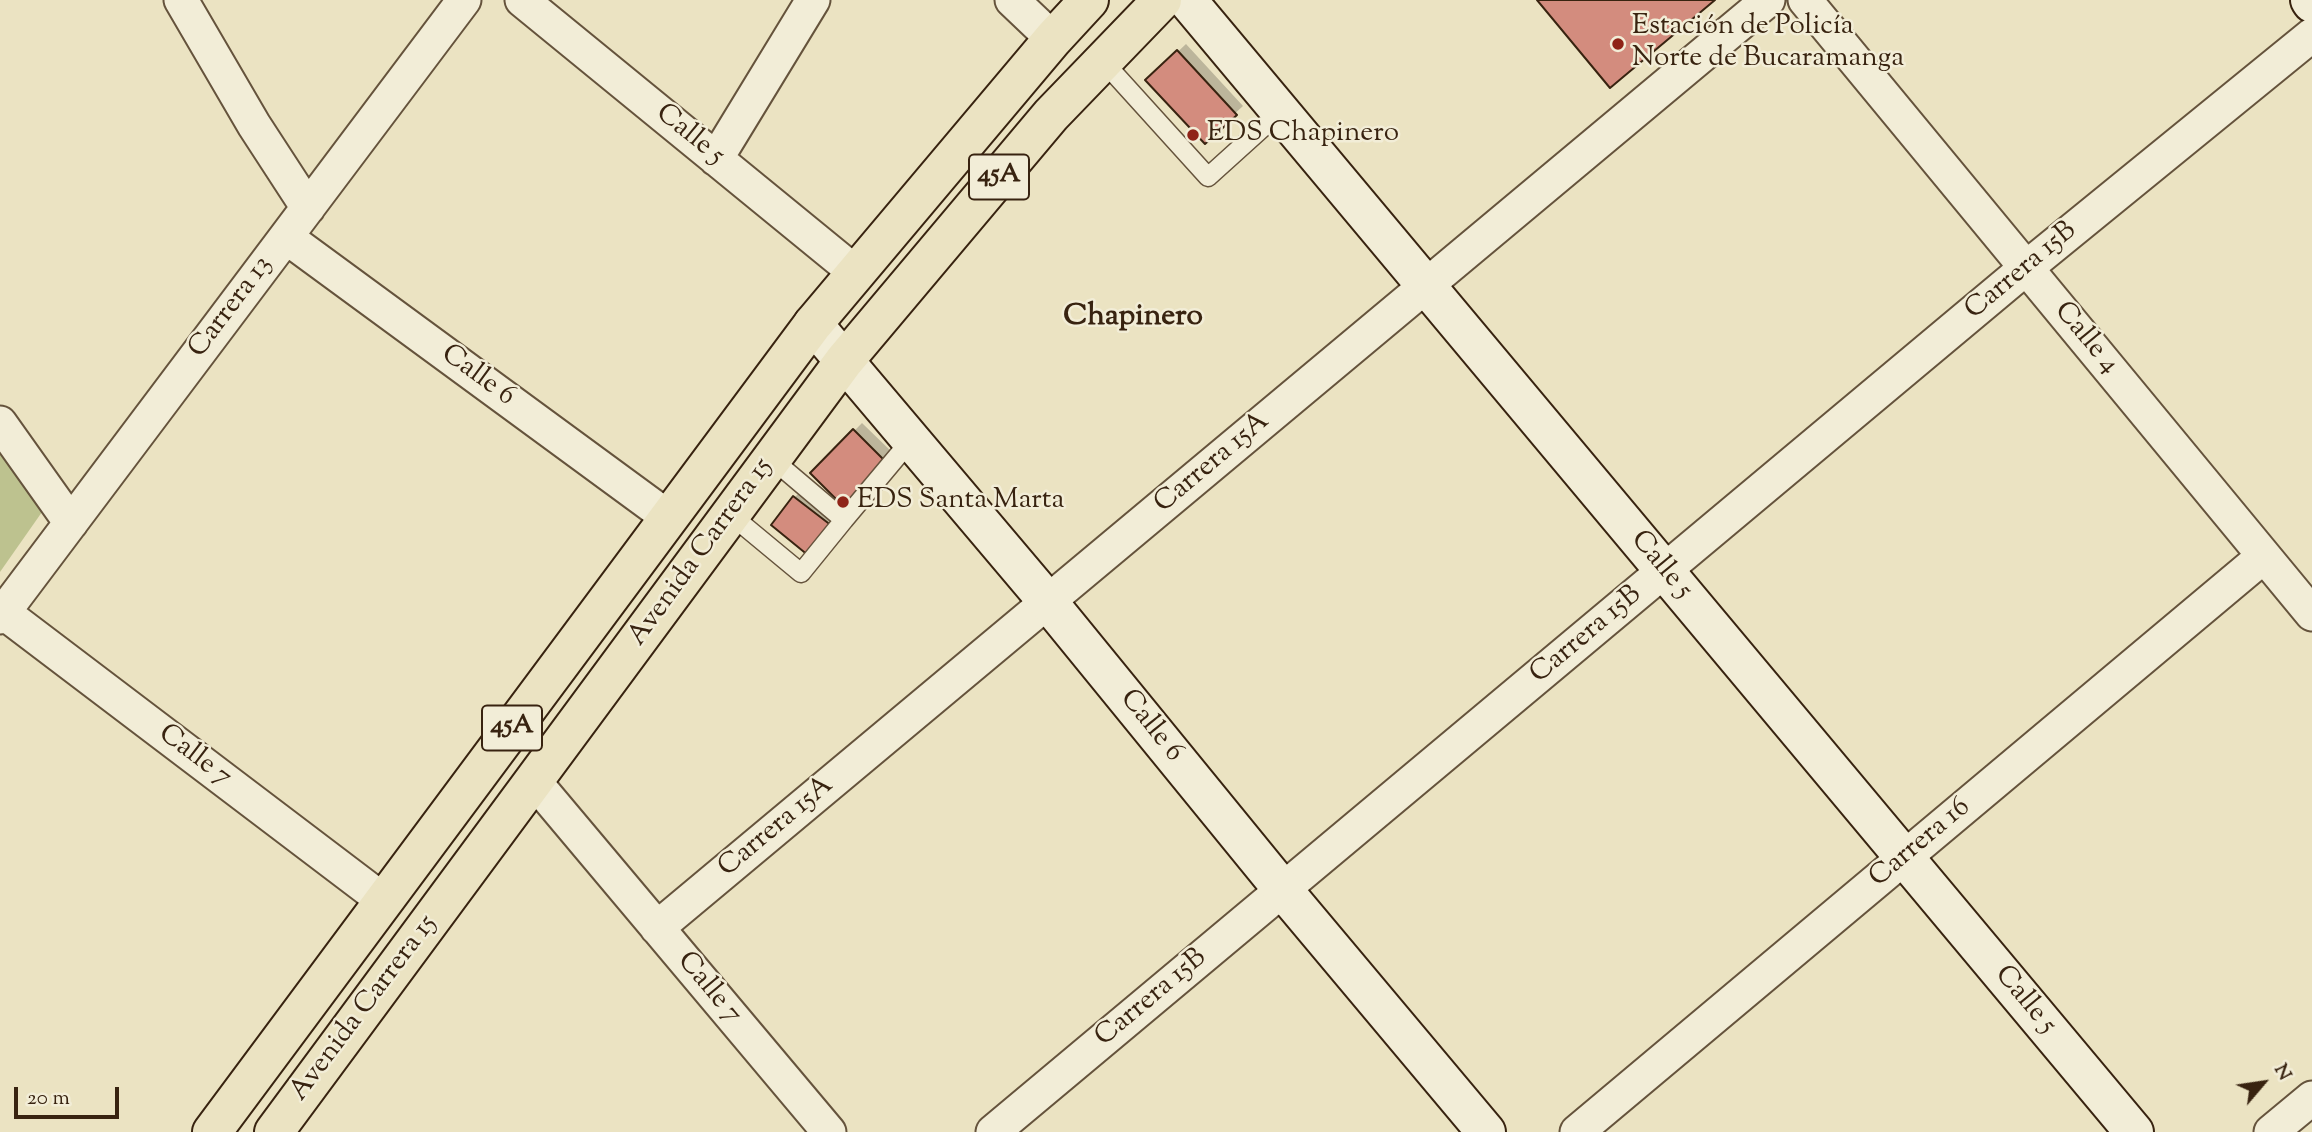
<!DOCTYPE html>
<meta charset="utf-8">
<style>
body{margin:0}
#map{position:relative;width:2312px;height:1132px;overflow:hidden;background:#ebe3c2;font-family:"Sorts Mill Goudy",serif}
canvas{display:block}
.north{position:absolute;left:2228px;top:1048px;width:70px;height:70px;-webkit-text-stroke:5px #f2edd7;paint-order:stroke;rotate:61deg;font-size:19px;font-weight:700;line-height:28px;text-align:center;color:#382310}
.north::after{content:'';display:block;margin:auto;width:24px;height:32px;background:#382310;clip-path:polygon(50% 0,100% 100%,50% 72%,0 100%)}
.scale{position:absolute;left:14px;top:1087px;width:105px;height:32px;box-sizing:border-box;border:4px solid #382310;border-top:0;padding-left:9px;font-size:21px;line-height:24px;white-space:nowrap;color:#382310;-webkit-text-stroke:5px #f2edd7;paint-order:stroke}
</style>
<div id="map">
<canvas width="2312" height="1132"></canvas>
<div class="north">N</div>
<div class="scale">20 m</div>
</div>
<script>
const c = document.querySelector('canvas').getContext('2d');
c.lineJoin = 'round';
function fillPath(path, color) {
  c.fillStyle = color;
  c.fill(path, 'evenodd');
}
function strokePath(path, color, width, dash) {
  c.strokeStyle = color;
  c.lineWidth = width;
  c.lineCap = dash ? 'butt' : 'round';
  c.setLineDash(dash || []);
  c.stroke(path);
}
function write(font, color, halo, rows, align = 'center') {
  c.font = font + ' "Sorts Mill Goudy",serif';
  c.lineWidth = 5;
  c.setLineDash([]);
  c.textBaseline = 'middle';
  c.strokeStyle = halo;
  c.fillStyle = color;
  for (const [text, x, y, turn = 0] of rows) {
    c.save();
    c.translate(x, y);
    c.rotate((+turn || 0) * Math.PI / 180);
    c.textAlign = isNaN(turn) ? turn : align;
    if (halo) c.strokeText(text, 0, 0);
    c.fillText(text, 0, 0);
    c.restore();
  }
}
fillPath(new Path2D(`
 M0,450L42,512L0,572Z`), '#bdc28f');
fillPath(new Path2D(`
 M1186,44L1243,106L1205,141L1148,80Z
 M862,423L895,455L825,537L773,525L795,497L811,481L841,505L843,503L813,473Z`), '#0003');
const building = new Path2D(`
 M1537,0H1715L1610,88Z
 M1177,50L1237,115L1205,144L1145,80Z
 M853,429L888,464L845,508L810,473Z
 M793,496L832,526L809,556L771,525Z`);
fillPath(building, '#d38c7e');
strokePath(building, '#382310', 2);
const lane = new Path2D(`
 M1102,60L1208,177L1280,112
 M772,459L844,520L911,440
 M731,515L801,573L844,520`);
const street = new Path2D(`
 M181,0L254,125L308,208
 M522,0L856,273
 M1012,0L1053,39
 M1805,0L2312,614
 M716,159L813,0
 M286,237L669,518
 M0,423L71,523
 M3,612L384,901
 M0,617L464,0
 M534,781L829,1132
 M657,928L1768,0
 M993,1132L2026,268L2312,35
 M1577,1132L2264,556
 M2271,1132L2312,1098`);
const secondary = new Path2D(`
 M1187,0L2134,1132
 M2310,0L2312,3
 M813,324L1048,602L1283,890L1486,1132`);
const primary = new Path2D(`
 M212,1132L813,324L1053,39L1089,0
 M274,1132L844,361L1051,115L1162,0`);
strokePath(lane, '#65533c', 21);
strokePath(street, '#65533c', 37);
strokePath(secondary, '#382310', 42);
strokePath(primary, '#382310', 42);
strokePath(lane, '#f2edd7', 18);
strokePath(street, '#f2edd7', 33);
strokePath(secondary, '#f2edd7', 38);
strokePath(primary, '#ebe3c2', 38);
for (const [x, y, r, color] of [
 [1618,44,7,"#8f2418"],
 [1193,135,7,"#8f2418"],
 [843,502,7,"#8f2418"]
]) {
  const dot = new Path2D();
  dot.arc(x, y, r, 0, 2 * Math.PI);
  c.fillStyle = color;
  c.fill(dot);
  strokePath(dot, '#f2edd7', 2.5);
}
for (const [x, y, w] of [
 [999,177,60],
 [512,728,60]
]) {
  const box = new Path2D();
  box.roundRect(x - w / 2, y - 22.5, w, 45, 5);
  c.fillStyle = '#f2edd7';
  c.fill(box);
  strokePath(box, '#382310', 2);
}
write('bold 26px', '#382310', null, [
 ["45A",999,177],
 ["45A",512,728]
]);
write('28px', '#382310', '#f2edd7', [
 ["Estación de Policía",1632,28],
 ["Norte de Bucaramanga",1632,60],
 ["EDS Chapinero",1207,135],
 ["EDS Santa Marta",857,502]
], 'left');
write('28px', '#382310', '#f2edd7', [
 ["Calle 5",689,136,39],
 ["Carrera 15B",2022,272,-40],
 ["Carrera 13",232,308,-53],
 ["Calle 4",2085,339,50],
 ["Calle 6",477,377,36],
 ["Carrera 15A",1213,464,-40],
 ["Avenida Carrera 15",702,553,-54],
 ["Calle 5",1660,566,50],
 ["Carrera 15B",1587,636,-40],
 ["Calle 6",1150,727,51],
 ["Calle 7",194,757,37],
 ["Carrera 15A",777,828,-40],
 ["Carrera 16",1921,844,-40],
 ["Calle 7",708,989,50],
 ["Carrera 15B",1152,999,-40],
 ["Calle 5",2024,1001,50],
 ["Avenida Carrera 15",365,1009,-53]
]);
write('bold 30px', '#382310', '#f2edd7', [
 ["Chapinero",1133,319]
]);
</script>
